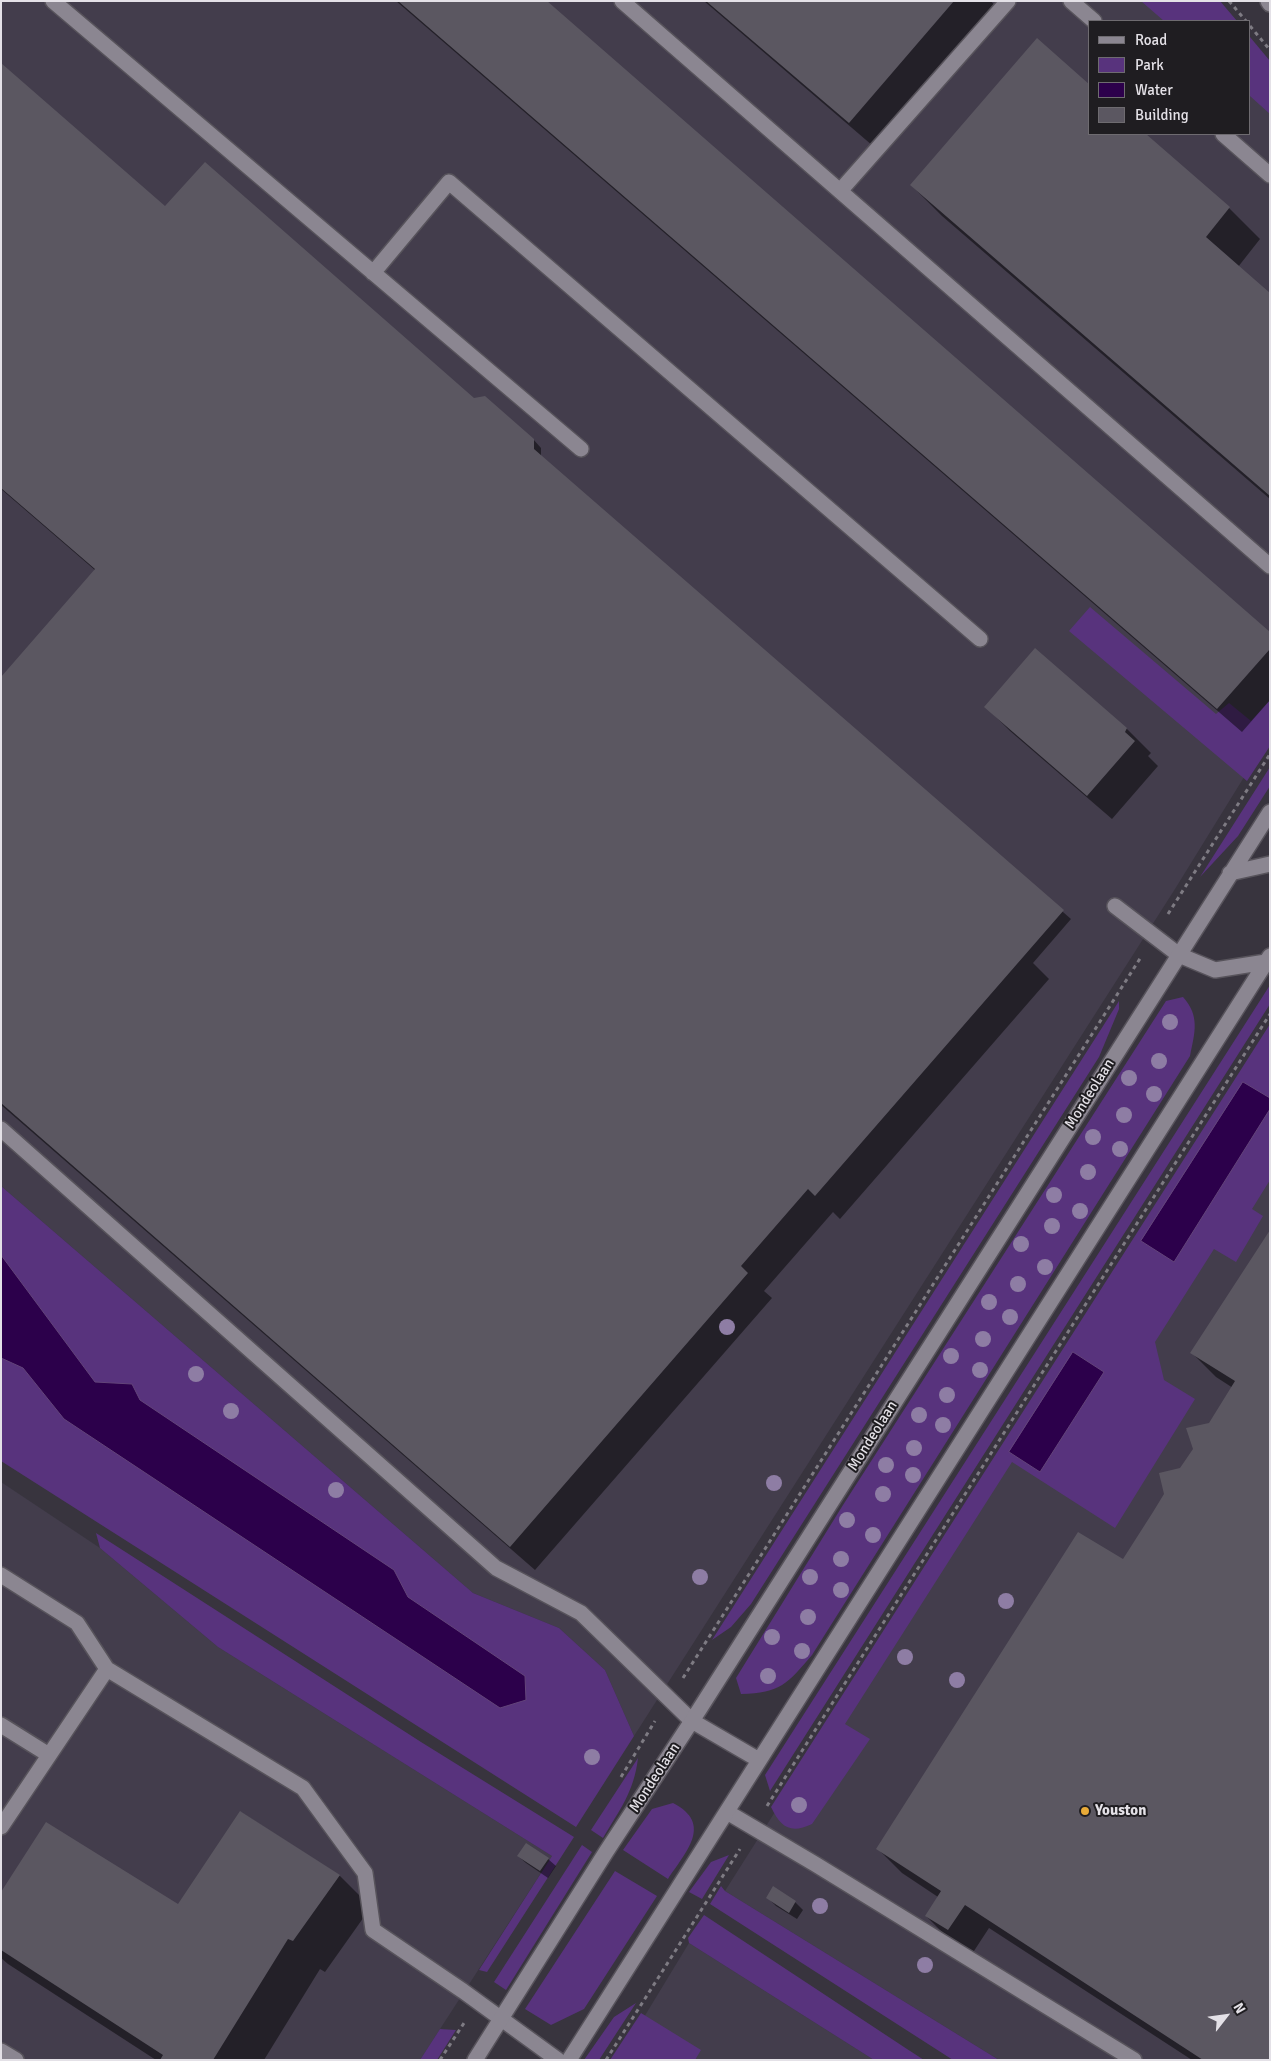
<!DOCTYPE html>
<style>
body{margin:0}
#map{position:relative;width:1271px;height:2061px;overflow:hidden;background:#38343e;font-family:Signika,sans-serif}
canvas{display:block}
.frame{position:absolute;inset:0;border:2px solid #e4e1e7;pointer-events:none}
.legend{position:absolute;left:1088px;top:20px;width:162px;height:115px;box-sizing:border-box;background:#1f1d21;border:1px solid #6e6b70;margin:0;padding:6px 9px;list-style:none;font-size:15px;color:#e4e1e7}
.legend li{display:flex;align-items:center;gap:10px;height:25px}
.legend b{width:25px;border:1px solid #6e6b70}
.north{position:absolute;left:1201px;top:1991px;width:50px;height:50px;-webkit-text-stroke:4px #1f1d21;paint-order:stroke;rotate:60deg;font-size:14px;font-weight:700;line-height:20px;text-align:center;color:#e4e1e7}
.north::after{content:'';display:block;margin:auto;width:18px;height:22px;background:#e4e1e7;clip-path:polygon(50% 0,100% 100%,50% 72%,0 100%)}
</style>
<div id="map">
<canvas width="1271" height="2061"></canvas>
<div class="frame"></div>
<ul class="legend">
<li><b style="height:6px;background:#8b8691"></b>Road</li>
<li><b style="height:14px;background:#58337d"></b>Park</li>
<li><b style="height:14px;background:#2c004b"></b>Water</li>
<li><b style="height:14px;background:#5b5761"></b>Building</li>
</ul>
<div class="north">N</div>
</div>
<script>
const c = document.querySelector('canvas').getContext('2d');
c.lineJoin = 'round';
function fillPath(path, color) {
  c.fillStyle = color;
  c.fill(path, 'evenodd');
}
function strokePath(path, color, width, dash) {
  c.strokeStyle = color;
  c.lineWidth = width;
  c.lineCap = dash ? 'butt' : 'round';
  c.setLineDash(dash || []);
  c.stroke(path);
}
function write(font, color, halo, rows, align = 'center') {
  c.font = font + ' Signika,sans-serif';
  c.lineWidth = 4;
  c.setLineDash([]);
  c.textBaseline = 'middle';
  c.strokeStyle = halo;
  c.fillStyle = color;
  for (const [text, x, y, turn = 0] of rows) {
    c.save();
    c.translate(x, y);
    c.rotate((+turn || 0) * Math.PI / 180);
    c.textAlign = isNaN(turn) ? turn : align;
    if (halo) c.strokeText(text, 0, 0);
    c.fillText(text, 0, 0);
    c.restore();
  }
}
fillPath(new Path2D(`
 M1,1H1183L1200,21H1090V134H1250V79L1270,102V735L1175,889L634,1736L605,1670L559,1628L473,1593L1,1186Z
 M1270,1029V2060H999L725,1891Z
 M1,1482L100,1548L218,1647L552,1856L420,2060H1Z
 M689,1943L874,2060H618Z`), '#433d4c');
fillPath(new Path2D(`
 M1141,1H1220L1237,21H1164Z
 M1250,37L1270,61V114L1250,96Z
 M1090,607L1216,714L1229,703L1251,721L1270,700V746L1247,781L1069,631Z
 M1270,767V786L1238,836L1200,877Z
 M1270,985V1004L770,1791L765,1775Z
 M1183,997C1200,1016 1195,1032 1190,1056L812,1655C787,1684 781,1693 741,1694L736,1678L843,1505L1166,1001Z
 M1119,1001V1009L1099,1057L751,1604L731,1627L712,1640Z
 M1270,1024V1180L1252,1209L1263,1216L1236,1262L1214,1249L1155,1342L1164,1380L1195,1399L1115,1528L1012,1462L845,1724L870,1739L812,1824C791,1834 781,1828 771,1807Z
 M1,1186L473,1593L559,1628L605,1670L634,1736L576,1827L1,1461Z
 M96,1533L421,1742L574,1837L487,1972L479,1970L552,1856L218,1647L100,1548Z
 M638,1758C634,1792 620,1809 603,1838L591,1830Z
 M673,1803C714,1824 685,1853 668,1879L623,1850L652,1809Z
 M582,1845L592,1852L506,1990L494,1982Z
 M729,1855L702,1899L689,1892L711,1862Z
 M615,1871L657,1896L584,2009L551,2025L525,2009Z
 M721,1886L725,1891L999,2060H953L710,1904Z
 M704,1915L907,2049L924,2060H874L689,1943L688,1938Z
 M636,2003L599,2060H584L614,2017Z
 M641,2013L701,2050L695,2060H610Z
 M440,2029L456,2030L437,2060H420Z`), '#58337d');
const water = new Path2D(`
 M1243,1082L1270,1098V1109L1174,1262L1141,1241Z
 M1,1255L95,1382L132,1384L140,1400L394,1570L408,1597L525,1676L526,1700L500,1708L64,1419L23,1368L1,1358Z
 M1073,1352L1104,1372L1040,1472L1009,1452Z`);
fillPath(water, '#2c004b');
strokePath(water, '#63447a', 1);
fillPath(new Path2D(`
 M396,1H545L1270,633V700L1242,732Z
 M704,1H991L995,6L873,146Z
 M1,64L165,207L474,399L533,439L541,448V457L1071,919L1033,963L1049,979L840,1219L833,1212L764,1291L772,1298L535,1570L1,1105V679L96,571L1,489Z
 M1090,134H1144L1229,208L1260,239L1238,267L1270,295V499L942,216L911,185Z
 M1035,650L1127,729L1151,753L1148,756L1158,766L1112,819L1010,731L986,707Z
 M1270,1232V2060H1192L989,1928L972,1954L950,1940L926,1916L938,1897L902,1873L878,1849L1124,1561L1233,1388L1216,1377L1192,1353Z
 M241,1812L340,1876L371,1907L325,1972L320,1969L264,2060H156L8,1964L1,1958V1894L179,1906Z
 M518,1856L548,1859L556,1866L548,1878L526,1863Z
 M768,1898L795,1902L803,1910L797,1919L776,1906Z`), '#0007');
fillPath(new Path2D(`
 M398,1H547L1270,632V649L1217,709Z
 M706,1H954L849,123Z
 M1037,38L1090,85V134H1146L1230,207L1206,237L1270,293V496L910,185Z
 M1,63L165,206L205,162L474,398L485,396L534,439V449L1064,910L815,1196L808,1189L741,1266L748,1273L510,1547L1,1103V677L95,569L1,488Z
 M1035,648L1127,728L1125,732L1135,741L1087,796L984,707Z
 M1270,1230V2060H1203L965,1905L948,1930L925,1916L941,1891L876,1849L1078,1532L1123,1559L1153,1512L1164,1494L1159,1473L1180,1468L1193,1449L1186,1428L1209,1423L1235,1381L1190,1353Z
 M240,1811L340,1875L293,1941L288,1939L213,2060H160L163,2055L1,1950V1892L46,1822L178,1904Z
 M526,1843L549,1858L540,1871L517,1856Z
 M773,1886L796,1901L789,1913L766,1898Z`), '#5b5761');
const lane = new Path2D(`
 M53,1L581,449
 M622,1L1270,566
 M1071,1L1094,21
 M1223,134L1270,175
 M840,191L1008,1
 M373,273L449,182L980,639
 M1115,906L1179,955
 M1,1129L496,1568L581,1613L692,1721
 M1,1575L77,1623L107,1669
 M1,1725L49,1755
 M727,1812L815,1864L1134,2060
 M1,1827L107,1669L303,1788L365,1873L373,1930L463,1991L558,2060
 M1,2051L16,2060`);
const street = new Path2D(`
 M1268,1L1270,4
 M1230,873L1270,864
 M1179,955L1215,970L1266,962
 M692,1721L759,1760
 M475,2060L606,1852L699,1710L1270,812
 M569,2060L1270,956`);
strokePath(lane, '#57535b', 18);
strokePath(street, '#57535b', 18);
strokePath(new Path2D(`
 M1229,1L1246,21
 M1250,26L1270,50
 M1168,914L1270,754
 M683,1678L1141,957
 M621,1777L655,1721
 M767,1806L1270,1014
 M440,2060L464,2023
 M606,2060L740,1849`), '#7e7b83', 3, [4, 4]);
strokePath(lane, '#8b8691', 15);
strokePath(street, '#8b8691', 15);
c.fillStyle = '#8e7da4';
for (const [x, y] of [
 [1170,1022],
 [1159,1061],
 [1129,1078],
 [1154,1094],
 [1124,1115],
 [1093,1137],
 [1120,1149],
 [1088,1172],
 [1054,1195],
 [1080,1211],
 [1052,1226],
 [1021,1244],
 [1045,1267],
 [1018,1284],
 [989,1302],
 [1010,1317],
 [727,1327],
 [983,1339],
 [951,1356],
 [980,1370],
 [196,1374],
 [947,1395],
 [231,1411],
 [919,1415],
 [943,1425],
 [914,1448],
 [886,1465],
 [913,1475],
 [774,1483],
 [336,1490],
 [883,1494],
 [847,1520],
 [873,1535],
 [841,1559],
 [700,1577],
 [810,1577],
 [841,1590],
 [1006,1601],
 [808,1617],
 [772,1637],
 [802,1651],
 [905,1657],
 [768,1676],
 [957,1680],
 [592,1757],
 [799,1805],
 [820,1906],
 [925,1965]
]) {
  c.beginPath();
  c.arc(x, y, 8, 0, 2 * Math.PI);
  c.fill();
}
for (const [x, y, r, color] of [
 [1085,1811,5,"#e9ab38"]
]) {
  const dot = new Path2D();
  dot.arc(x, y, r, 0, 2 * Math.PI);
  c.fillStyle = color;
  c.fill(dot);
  strokePath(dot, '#1f1d21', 2);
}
write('15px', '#e4e1e7', '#1f1d21', [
 ["Mondeolaan",1090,1094,-58],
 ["Mondeolaan",873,1436,-58],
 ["Mondeolaan",655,1778,-57]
]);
write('bold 15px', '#e4e1e7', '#1f1d21', [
 ["Youston",1095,1811]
], 'left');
</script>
